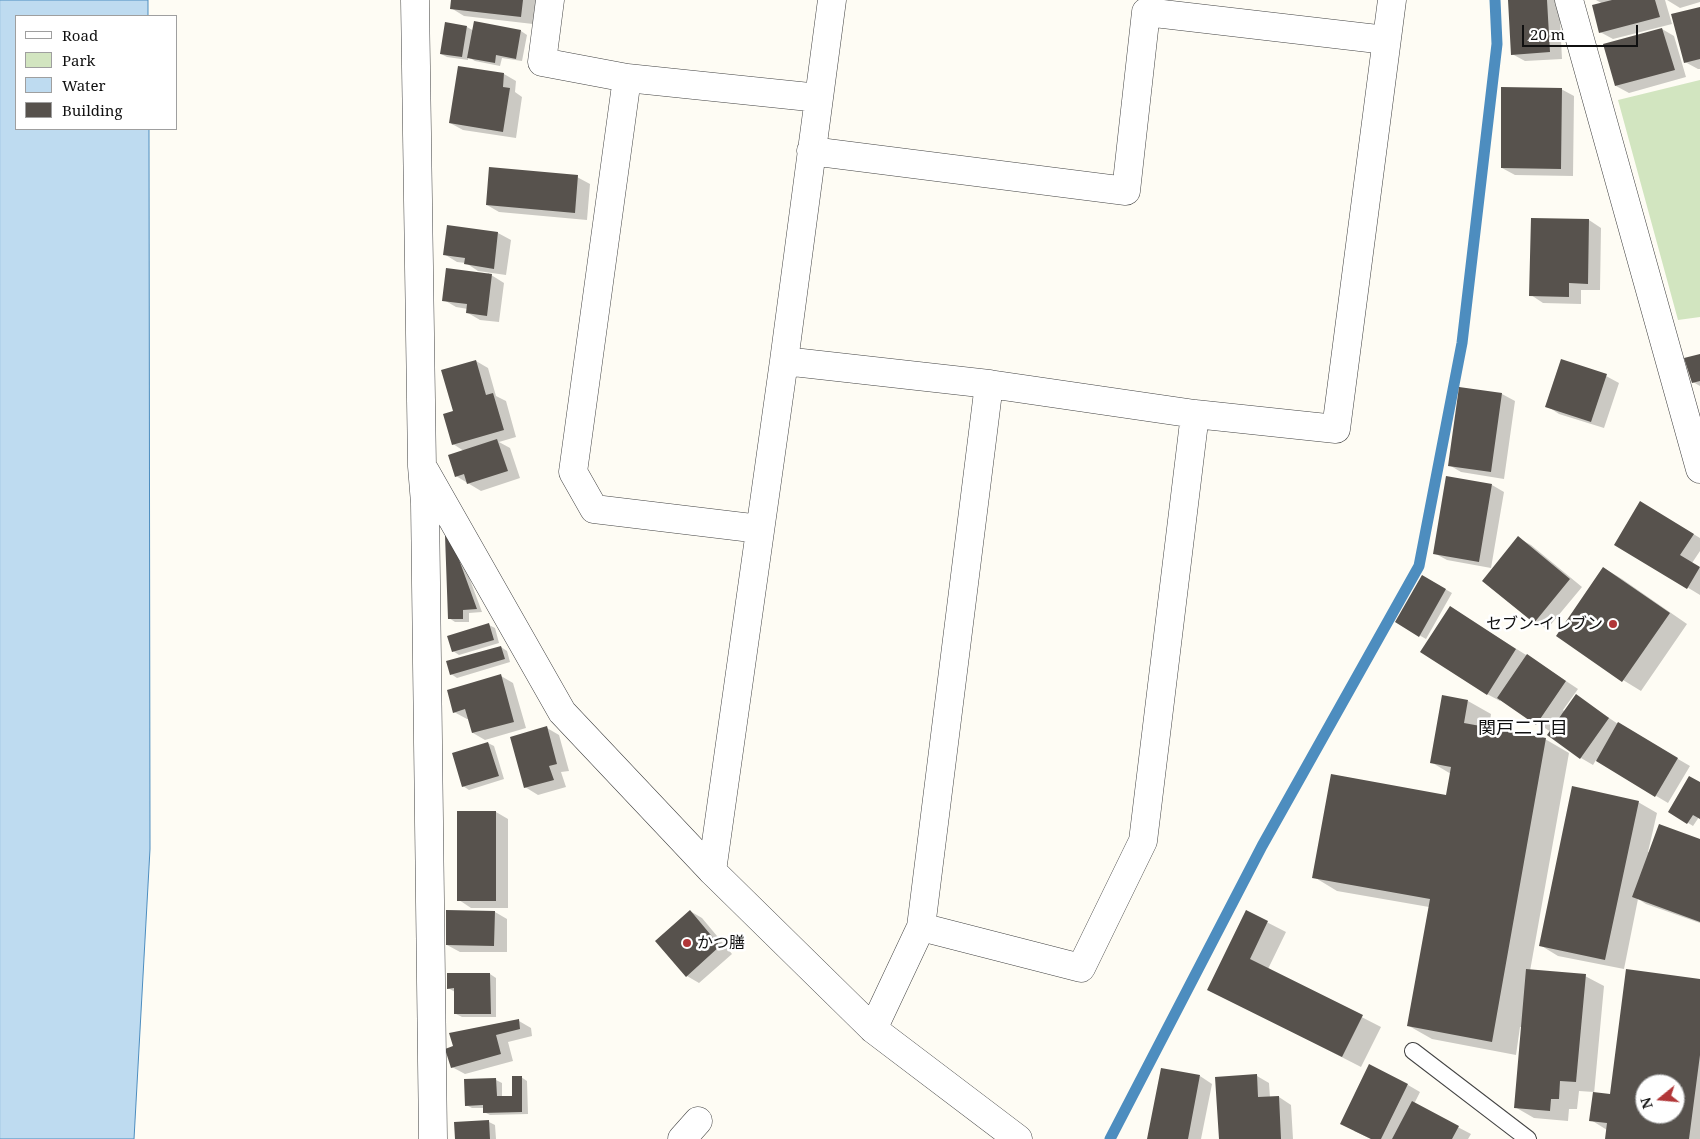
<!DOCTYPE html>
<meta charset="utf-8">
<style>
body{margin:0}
#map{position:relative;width:1700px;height:1139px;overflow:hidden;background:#fefcf4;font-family:"Noto Serif",serif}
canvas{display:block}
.legend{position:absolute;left:15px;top:15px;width:162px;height:115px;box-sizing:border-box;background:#fff;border:1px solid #9f9f9f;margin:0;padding:6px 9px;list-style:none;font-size:15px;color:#101010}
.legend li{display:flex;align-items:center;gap:10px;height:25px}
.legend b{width:25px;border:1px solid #9f9f9f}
.north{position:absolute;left:1635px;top:1074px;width:50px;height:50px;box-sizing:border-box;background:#fff;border:1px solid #9f9f9f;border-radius:50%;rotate:253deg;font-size:14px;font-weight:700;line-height:20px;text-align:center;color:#101010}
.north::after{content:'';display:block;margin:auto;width:18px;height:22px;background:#b13638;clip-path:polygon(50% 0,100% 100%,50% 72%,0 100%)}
.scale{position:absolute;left:1522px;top:25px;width:116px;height:22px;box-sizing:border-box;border:2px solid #101010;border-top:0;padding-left:6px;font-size:15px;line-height:18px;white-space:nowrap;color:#101010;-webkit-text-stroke:4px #fff;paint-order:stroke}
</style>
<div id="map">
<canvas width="1700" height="1139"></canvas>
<ul class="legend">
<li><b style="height:6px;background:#fff"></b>Road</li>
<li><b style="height:14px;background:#d2e5c0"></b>Park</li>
<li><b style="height:14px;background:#bedbf0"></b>Water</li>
<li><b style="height:14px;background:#57524d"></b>Building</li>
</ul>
<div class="north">N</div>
<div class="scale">20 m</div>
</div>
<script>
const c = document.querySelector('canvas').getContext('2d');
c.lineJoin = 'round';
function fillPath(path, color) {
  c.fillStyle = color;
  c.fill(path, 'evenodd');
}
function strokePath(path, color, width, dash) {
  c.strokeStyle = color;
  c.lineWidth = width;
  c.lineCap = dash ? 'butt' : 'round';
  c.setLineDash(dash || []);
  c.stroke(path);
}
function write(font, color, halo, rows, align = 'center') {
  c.font = font + ' "Noto Serif","Noto Sans JP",serif';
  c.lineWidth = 5;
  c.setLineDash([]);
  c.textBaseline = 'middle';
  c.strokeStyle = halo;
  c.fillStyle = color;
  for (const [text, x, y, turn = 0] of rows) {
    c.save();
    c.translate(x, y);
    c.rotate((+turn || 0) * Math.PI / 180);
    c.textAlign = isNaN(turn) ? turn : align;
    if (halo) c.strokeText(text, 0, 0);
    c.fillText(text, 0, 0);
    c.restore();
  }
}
fillPath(new Path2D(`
 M1700,80V317L1678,320L1618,100Z`), '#d2e5c0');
const water = new Path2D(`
 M0,0H148V16H16V129H149L150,849L134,1139H0Z`);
fillPath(water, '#bedbf0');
strokePath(water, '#4d8dbf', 1);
fillPath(new Path2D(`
 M452,0H536L533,24L464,16L451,8Z
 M1509,0H1559L1562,59L1525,61L1512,54Z
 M1596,0H1665L1672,24L1613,39L1600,32L1603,4Z
 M1667,0H1700V2L1680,8Z
 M1700,8V69H1698L1685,62Z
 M475,23L521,31L527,35L522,61L502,58L500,66L475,61L468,57V60L447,57L441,54L467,27L474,31Z
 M1662,29L1674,36L1686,77L1629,93L1616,86Z
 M504,74L516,81L515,92L522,97L516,138L463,130L450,123Z
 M1561,89L1574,96L1573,176L1515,175L1502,168Z
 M577,177L590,184L587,220L499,212L487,205Z
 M1589,220L1601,228L1600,290H1581V304L1543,303L1531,295Z
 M448,226L498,233L511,240L506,275L478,271L466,263L457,262L444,254Z
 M488,273L504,283L499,322L480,320L468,313V309L456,307L444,300L487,275Z
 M1700,355V386L1693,382Z
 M476,361L488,368L496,396L506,401L516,437L499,442L510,448L520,478L481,491L456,476L464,451L453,444L455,412Z
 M1606,376L1619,383L1604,428L1559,414L1547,406Z
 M1460,388L1502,394L1515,401L1504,479L1461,472L1449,465Z
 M1492,485L1504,492L1491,568L1447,560L1434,553Z
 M1641,503L1700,538V551L1692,563L1700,568V595L1616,544Z
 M454,537L482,612L469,613V622H455L449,618Z
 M1518,538L1531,545L1582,587L1547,629L1535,622Z
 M1604,568L1622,579L1687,624L1641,691L1623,680Z
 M1422,576L1452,593L1426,639L1396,622Z
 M1462,615L1539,663L1578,689L1563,710L1565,712L1577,696L1618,724L1690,766L1668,803L1596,760L1593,765L1581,758L1551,732L1501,699L1500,701L1487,694Z
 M489,625L495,628L499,643L459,655L453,651Z
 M501,647L507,651L510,662L457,678L451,674Z
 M501,676L513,683L526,728L485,740L473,733L469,719H467L454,712Z
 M1468,701L1491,714L1489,729L1545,739L1569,753L1530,971L1585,976L1604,986L1594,1094L1611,1095L1700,980V1139H1606L1607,1130L1591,1120L1594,1092L1579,1091L1577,1109H1569L1568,1121L1534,1118L1515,1107L1522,1027H1520L1516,1055L1432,1039L1409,1026L1429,907L1337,891L1314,877L1447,797L1451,774L1431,762ZM1645,1084H1675V1114H1645Z
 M547,728L559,735L569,771L561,772L566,787L538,795L525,787Z
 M488,743L494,746L504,779L469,790L463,786Z
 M1700,783V818L1699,817L1693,826L1669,811Z
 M1638,802L1657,813L1648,852L1700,840V923L1646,904L1638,899L1624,969L1558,956L1540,945Z
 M496,812L508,819V908H471L459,900Z
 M690,911L702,918L732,954L699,983L687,976Z
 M495,912L507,919V952H460L447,945Z
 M1247,912L1286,932L1268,969L1381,1027L1361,1067L1209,989Z
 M490,974L496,978V1017H462L456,1014L455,992L448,988Z
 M519,1021L531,1028L532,1036L508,1042L513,1061L465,1074L452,1067L447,1049Z
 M1200,1076L1212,1084L1201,1139H1148Z
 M1257,1076L1269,1083L1270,1098L1279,1097L1291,1105L1293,1139H1220Z
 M521,1077L527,1081L528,1114L490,1115L484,1112V1108H472L466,1105L496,1080L502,1083V1097H513Z
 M1408,1085L1420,1092L1414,1104L1471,1134L1468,1139H1371L1354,1131Z
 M489,1122L495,1125L496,1139H456V1123Z`), '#0003');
strokePath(new Path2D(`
 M1110,1139L1262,846L1419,566L1462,343L1497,44L1495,0`), '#4d8dbf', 11);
fillPath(new Path2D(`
 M451,0H523L521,17L450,9Z
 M1508,0H1547L1550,52L1511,55Z
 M1612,0H1655L1660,17L1599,33L1592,5Z
 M1700,7V59L1684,63L1671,14Z
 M474,21L521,30L516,59L496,55L495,63L467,58Z
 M445,22L467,26L462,57L440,54Z
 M1662,28L1675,70L1615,86L1603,44Z
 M458,66L504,73L503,87L510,88L503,132L449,123Z
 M1501,87L1562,88L1561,169L1501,168Z
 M489,167L578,175L575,213L486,205Z
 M1531,218L1589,219L1588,284L1569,283V297L1529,296Z
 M447,225L498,232L494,269L464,264L465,258L443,255Z
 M446,268L492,274L487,316L466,313L467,304L442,301Z
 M1700,354V381L1692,383L1684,358Z
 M1561,359L1607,374L1591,422L1545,407Z
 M476,360L486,395L493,393L504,430L452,445L443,414L453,411L441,370Z
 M1459,387L1502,393L1491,472L1448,466Z
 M497,439L508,471L467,484L464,474L455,477L448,455Z
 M1446,476L1492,484L1479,562L1433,554Z
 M1640,501L1694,534L1680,555L1700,567L1687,589L1614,545Z
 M449,532L477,609L463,610V619H448L445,535Z
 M1518,536L1570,579L1534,623L1482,581Z
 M1603,567L1670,613L1622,682L1556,636Z
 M1422,575L1446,589L1419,637L1395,622Z
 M1450,606L1516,649L1487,695L1420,652Z
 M489,623L494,640L452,652L447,636Z
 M501,646L505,659L450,675L446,661Z
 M1527,654L1566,681L1536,725L1497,698Z
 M501,674L514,722L472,733L465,709L453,713L447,690Z
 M1576,694L1609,718L1580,759L1547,735Z
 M1442,695L1468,700L1464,723L1546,738L1492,1042L1407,1026L1430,899L1312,878L1331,774L1446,795L1451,767L1430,763Z
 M1618,722L1678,758L1655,797L1596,761Z
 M547,726L557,764L549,766L554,780L524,788L510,737Z
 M488,742L499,776L462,787L452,753Z
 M1689,776L1700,782V819L1693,815L1687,824L1668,812Z
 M1572,786L1639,801L1605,960L1539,946Z
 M457,811H496V901H457Z
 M1659,824L1700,839V922L1632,897Z
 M446,910L495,911L494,946L446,945Z
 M690,910L720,946L686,977L655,941Z
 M1246,910L1268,921L1250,959L1363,1015L1342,1057L1207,990Z
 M1526,969L1586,974L1576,1082L1560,1081L1559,1099H1551L1550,1111L1514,1108Z
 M1626,969L1700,979V1055L1689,1139H1605L1607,1123L1589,1121L1593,1092L1610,1094ZM1645,1084H1675V1114H1645Z
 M447,973H490L491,1014H454V988L447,989Z
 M519,1019L520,1029L496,1035L501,1054L451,1068L445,1049L453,1046L449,1033Z
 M1369,1064L1408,1084L1381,1139H1371L1340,1124Z
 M1161,1068L1200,1075L1188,1139H1147Z
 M1257,1074L1258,1097L1279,1096L1281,1139H1219L1215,1077Z
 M512,1076H522V1112L483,1113V1105L465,1106L464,1079L496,1078L497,1096H512Z
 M1412,1101L1459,1126L1452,1139H1392Z
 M489,1120L490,1139H455L454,1122Z`), '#57524d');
const lane = new Path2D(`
 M1413,1051L1528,1139`);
const street = new Path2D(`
 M415,0L422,466L425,503L433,1139
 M550,0L542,62L627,78
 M1569,0L1700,469
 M811,151L1126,191L1146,12L1386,40
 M784,361L989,384L1195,414L1336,429L1392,0
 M425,471L562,712L712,871L873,1029L1018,1139
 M760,529L594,509L573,472L627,78L819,98
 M712,871L784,361L832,0
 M921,927L1081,968L1143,841L1195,414
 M873,1029L921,927L989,384
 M682,1139L698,1121`);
strokePath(lane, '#434343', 18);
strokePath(street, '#434343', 29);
strokePath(lane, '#fff', 16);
strokePath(street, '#fff', 28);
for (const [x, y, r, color] of [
 [1613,624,5,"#b13638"],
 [687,943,5,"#b13638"]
]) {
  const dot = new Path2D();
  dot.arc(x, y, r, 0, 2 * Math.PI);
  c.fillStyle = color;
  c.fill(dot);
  strokePath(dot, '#fff', 2);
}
write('16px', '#101010', '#fff', [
 ["セブン-イレブン",1603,624],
 ["かつ膳",697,943,"left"]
], 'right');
write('18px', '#101010', '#fff', [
 ["関戸二丁目",1523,729]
]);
</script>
